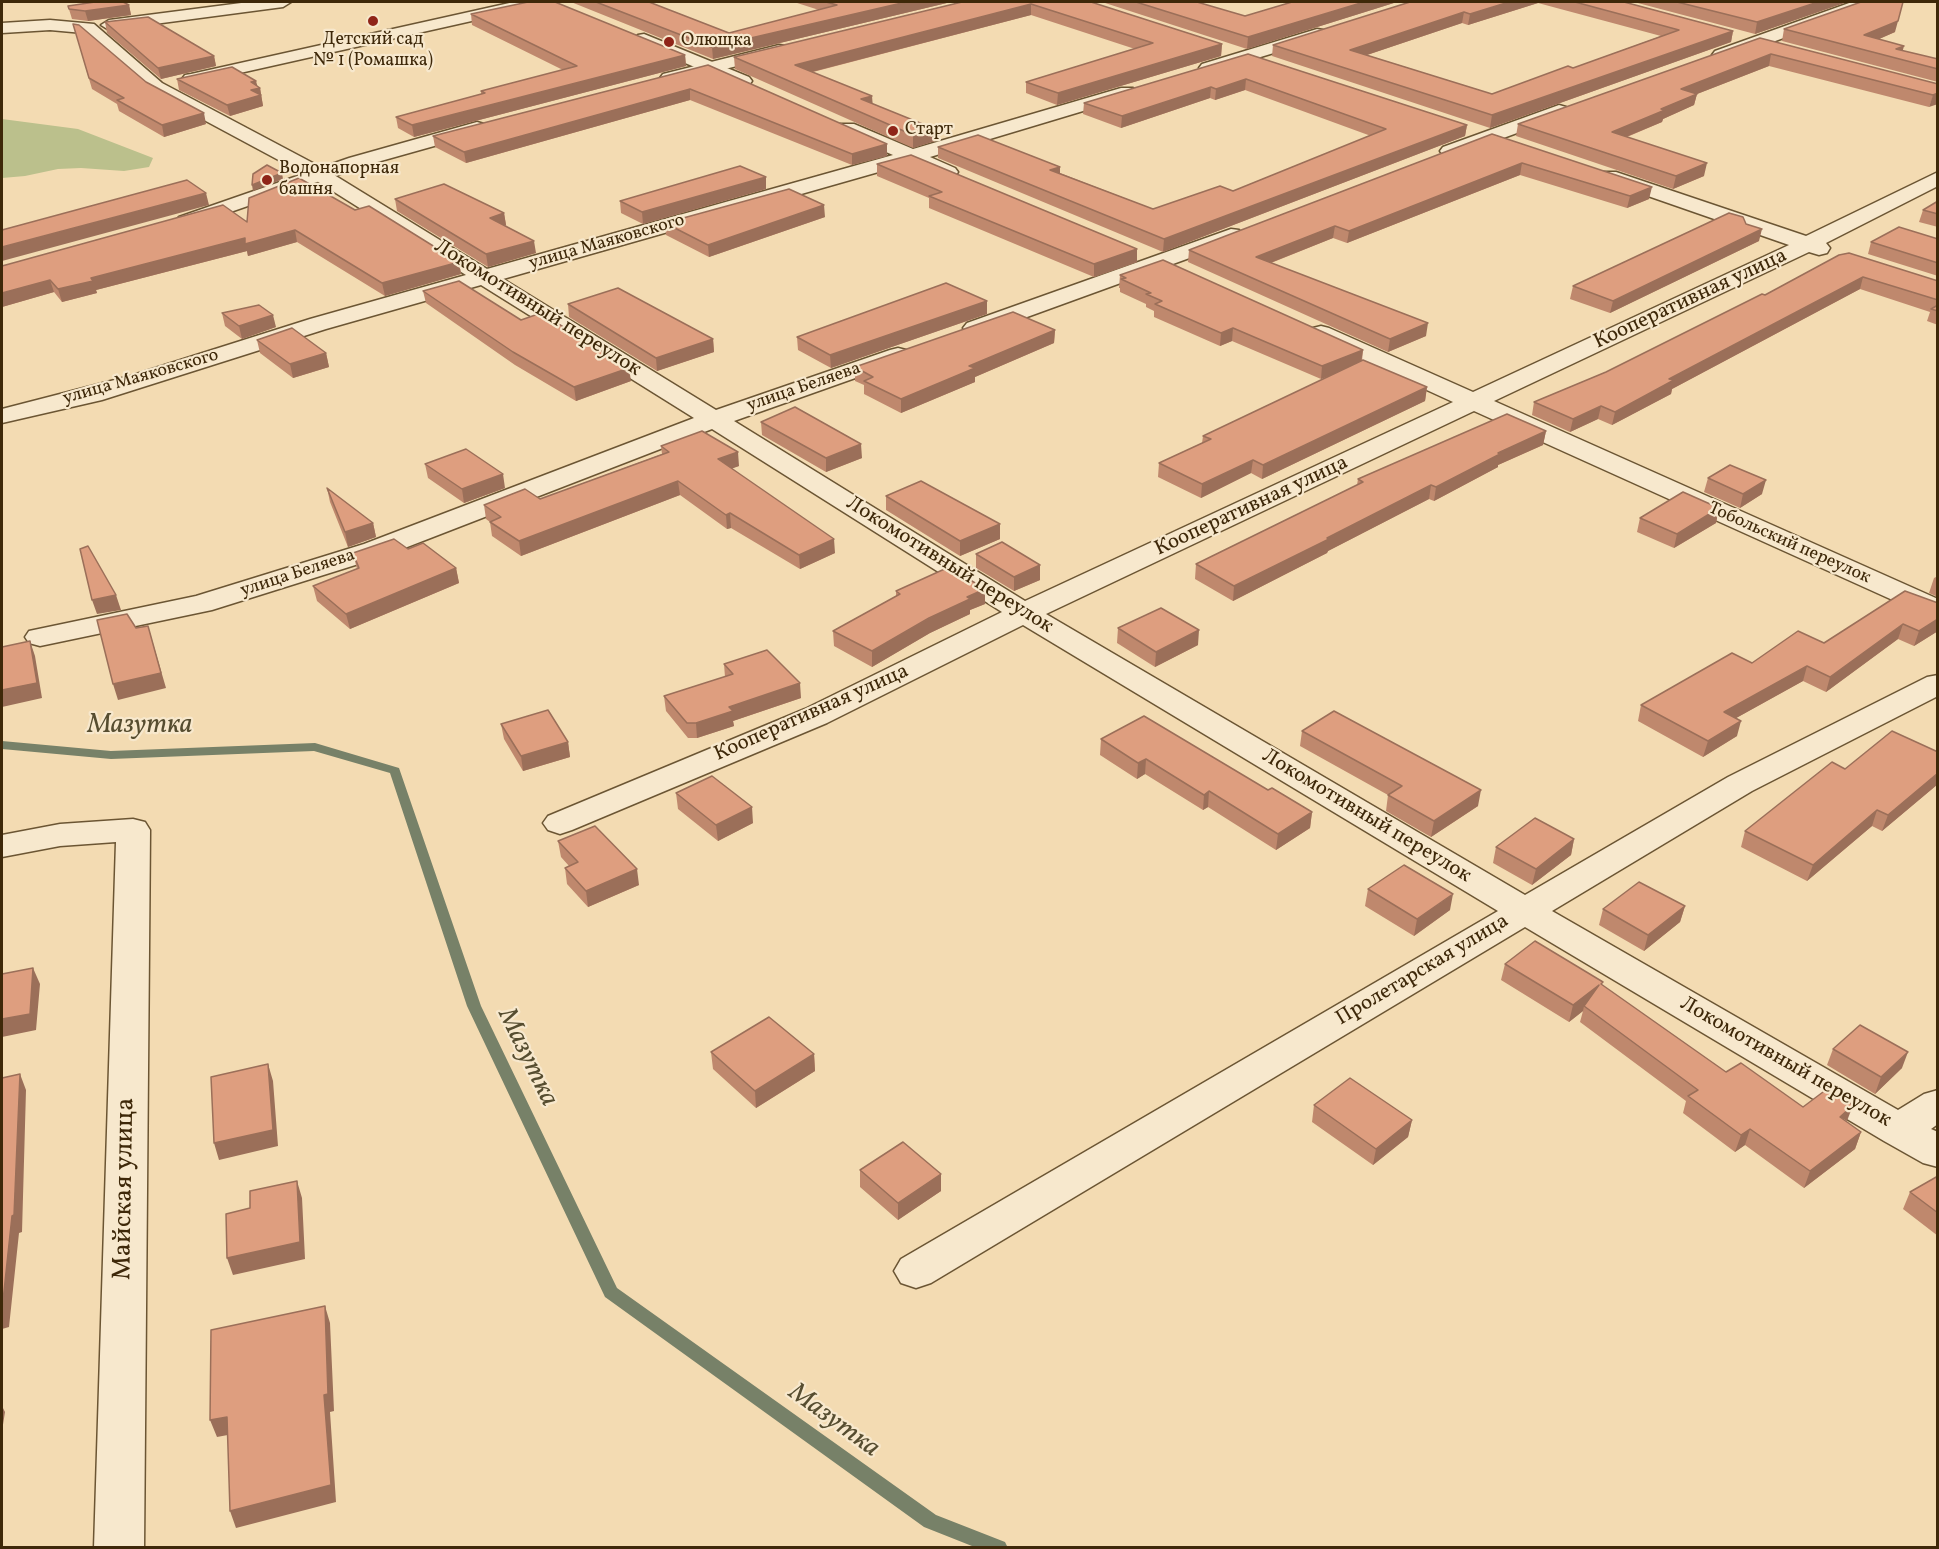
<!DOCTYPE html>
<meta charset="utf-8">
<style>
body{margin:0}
#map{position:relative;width:1939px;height:1549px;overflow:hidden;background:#f3dbb2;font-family:Vollkorn,serif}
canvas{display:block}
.frame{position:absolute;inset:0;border:3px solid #3e2809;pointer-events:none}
</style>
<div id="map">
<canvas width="1939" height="1549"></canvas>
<div class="frame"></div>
</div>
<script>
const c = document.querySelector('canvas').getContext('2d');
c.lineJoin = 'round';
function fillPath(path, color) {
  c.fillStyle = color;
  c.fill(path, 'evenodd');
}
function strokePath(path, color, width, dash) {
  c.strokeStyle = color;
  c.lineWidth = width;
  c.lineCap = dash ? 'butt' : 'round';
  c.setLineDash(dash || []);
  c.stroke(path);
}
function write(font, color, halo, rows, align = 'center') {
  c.font = font + ' Vollkorn,serif';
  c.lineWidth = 4.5;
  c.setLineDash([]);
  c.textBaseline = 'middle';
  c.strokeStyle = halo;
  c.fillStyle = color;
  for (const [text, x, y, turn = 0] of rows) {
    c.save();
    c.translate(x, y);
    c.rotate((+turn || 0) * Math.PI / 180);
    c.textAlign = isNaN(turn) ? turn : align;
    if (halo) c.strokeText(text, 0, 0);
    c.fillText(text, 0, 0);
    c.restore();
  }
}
fillPath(new Path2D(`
 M2,119L78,129L153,158L149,167L124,171L81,168L58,169L25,176L2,178Z`), '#bbc08c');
fillPath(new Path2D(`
 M2,741L111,751L315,743L399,768L481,1006L617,1288L936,1515L1005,1542L1008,1548H977L924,1527L605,1297L467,1006L390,773L314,751L111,759L2,749Z`), '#778168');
const minor = new Path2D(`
 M249,2H291L283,7L109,30L101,25L109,20Z
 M514,2H542L534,7L191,84L185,83L182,79L185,75L191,74Z
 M1852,2H1874L1872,5L1727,59H1715L1712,55L1715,51Z
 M50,20L94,24L162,83L326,170L487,269L893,155L840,132L837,128L840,124H854L913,149L1121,88H1133L1136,92L1133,96L930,157L955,168L958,172L955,176H941L910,163L503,279L716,410L890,350L898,348L906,350L910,355L906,360L734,421L1025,601L1453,402L1313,338L1309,333L1313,328L1321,326L1329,328L1473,392L1789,245L1602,180L1599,176L1602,172H1616L1806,236L1938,172V186L1826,243L1830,248L1827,253L1819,255L1809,252L1494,401L1938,599V619L1928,616L1474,411L1046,614L1525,895L1728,777L1927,677L1938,675V696L1752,791L1552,911L1898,1110L1924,1094L1938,1090V1124L1931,1129L1938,1132V1167L1923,1163L1884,1141L1525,927L931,1283L916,1288L901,1283L894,1271L901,1259L1498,911L1023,625L827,723L572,830L560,834L548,830L543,823L548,816L805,709L1002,612L712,429L384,556L212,610L40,646L29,643L25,637L29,631L196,596L364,544L694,418L481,285L326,329L102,400L2,423V409L130,376L310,319L466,275L312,178L150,91L83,33L50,30L2,33V23Z
 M1317,29L1323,30L1326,34L1323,38L1208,73L1202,72L1199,68L1202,64Z
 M644,34L749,77L752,81L749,85H737L638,43L635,39L638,35Z
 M1559,105L1566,107L1568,111L1566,115L1457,155H1443L1440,151L1443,147Z
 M1231,229L1239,230L1242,235L1239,240L983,333L975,335L967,333L963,328L967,323Z
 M133,819L145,822L150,830L144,1548H94L116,842L60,846L2,857V835L60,824Z`);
const tertiary = new Path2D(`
 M779,45L785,46L788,50L785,54L669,83L663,82L660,78L663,74Z
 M477,122L484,124L487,128L484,132L363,166L193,225L186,227L179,225L175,221L179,217L349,158Z`);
strokePath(minor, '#6b5533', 3);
strokePath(tertiary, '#6b5533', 3);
fillPath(minor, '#f7e8cd');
fillPath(tertiary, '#f7e8cd');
fillPath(new Path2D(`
 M571,2H649L729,33L819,10L794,2H951L713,59Z
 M962,2H1091L1222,44L1221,56L1057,105L1026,93V82L1135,49L1031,15L813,72L872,104L935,141L913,148L735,69L734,57Z
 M1102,2H1197L1245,16L1292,2H1397L1247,49Z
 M1410,2H1625L1733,31L1731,42L1490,128L1272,56L1273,45ZM1538,3L1661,36L1573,68L1492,94L1367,55L1462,23L1468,25Z
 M1634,2H1847L1755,34Z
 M129,5L131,15L88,21L72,19L68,6Z
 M471,14L685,55L686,66L414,137L398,128L396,117L481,94V91L563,70L472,25Z
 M105,22L214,56L216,66L161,79L107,33Z
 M73,24L146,82L206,124L164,137L119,111L117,104L92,89Z
 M1784,29L1895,32L1879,39L1903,51L1938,59V82L1782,41Z
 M1760,38L1938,84L1929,107L1769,66L1697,94L1694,105L1663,119L1662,122L1627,137L1704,176L1673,189L1516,136L1518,124Z
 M1248,54L1467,125L1465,136L1163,252L938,158V147L1060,167V173L1153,209L1233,191L1371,136L1245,90L1215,100L1210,98L1121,128L1083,114L1084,103Z
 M708,65L887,156L852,165L690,100L466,163L435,147L433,136Z
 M177,79L257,86L260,88L263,106L230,116L179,90Z
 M1492,134L1649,199L1627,208L1520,175L1347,243L1333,238L1271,263L1426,336L1388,352L1188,262L1189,250Z
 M877,164L1137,262L1094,277L929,208V198L877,176Z
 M766,189L643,224L621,213L620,201Z
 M395,199L504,213L506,225L505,226L536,253L488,267L397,211Z
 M1938,202V227L1919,222L1923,210Z
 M355,210L459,262L461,274L385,296L297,242L248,256L247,251L96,290L97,293L62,302L54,292L2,307V266L247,222Z
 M825,217L709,257L666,235L665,223Z
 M1746,224L1759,241L1610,313L1570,299L1573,286Z
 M1938,239V276L1868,254L1871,242Z
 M1839,255L1938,281V325L1927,321L1930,312L1860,289L1672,389L1671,394L1612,425L1598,419L1570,432L1532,415L1534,402L1606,372L1765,295Z
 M1120,275L1363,350L1362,361L1427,387L1425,401L1262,479L1251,473L1201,498L1158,477L1159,463L1202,443L1203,436L1330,376L1321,379L1232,341L1220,346L1154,317V311L1146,307V304L1120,292V288H1119Z
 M423,291L631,381L576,401L515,365L426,303Z
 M987,301V314L831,368L798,350L797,337Z
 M568,304L713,339L714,352L657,371L569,317Z
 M222,313L276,327L242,339L225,326Z
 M1055,330L1054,343L975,377V382L901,413L864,394V385L855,381V367Z
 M257,340L326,353L329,367L293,378L260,353Z
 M761,422L862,458L826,472L762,435Z
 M1546,431L1543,445L1498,465V467L1434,501L1429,499L1328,551L1327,553L1233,601L1195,579L1196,564L1357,485L1358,479Z
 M661,446L739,466L732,468L835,553L800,569L731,528L727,529L680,495L521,556L492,536L490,522L486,519L484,505L540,499L662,454Z
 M425,464L505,488L464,503L428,478Z
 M1708,478L1762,494L1740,508L1704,492Z
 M327,488L373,523L376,537L348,547L330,502Z
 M886,496L1000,539L960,556L886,510Z
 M1719,508L1716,523L1674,548L1637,532L1640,518Z
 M408,549L456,568L459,583L350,629L317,601L313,586L357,569L353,553Z
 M976,554L1040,580L1014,591L976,568Z
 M1938,576V597L1929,593L1934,578Z
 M896,591L985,604L970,610V614L930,633L872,667L834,646L833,631L896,596Z
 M1938,603V631L1914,646L1898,639L1826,692L1803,681L1736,718L1737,736L1703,757L1638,721L1641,705L1752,663L1824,643Z
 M1118,628L1198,645L1155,667L1117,643Z
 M724,664L801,698L733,721L734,726L697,738H688L666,711L664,696L725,677Z
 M501,724L568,742L570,757L523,771L504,739Z
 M1302,731L1478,806L1431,837L1386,811L1388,795L1300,746Z
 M1101,739L1268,790L1312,812L1310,828L1276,850L1208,807L1203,810L1145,774L1137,779L1100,755Z
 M1938,752V784L1882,831L1872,826L1807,881L1741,847L1745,831L1845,769Z
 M676,793L753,823L718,841L678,809Z
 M1574,839L1571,855L1532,885L1493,863L1496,847Z
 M558,841L639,885L588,907L567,884L565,868L569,866L561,857Z
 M1368,889L1450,910L1414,936L1365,906Z
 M1685,906L1680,922L1644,951L1599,925L1603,909Z
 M1505,964L1602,985L1726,1072L1803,1107L1846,1122L1861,1132L1855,1149L1804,1188L1745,1145L1735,1152L1683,1113L1686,1101L1580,1022L1583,1011L1569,1022L1501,980Z
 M1833,1049L1902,1068L1875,1094L1827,1065Z
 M711,1052L814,1054L815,1071L756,1108L713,1069Z
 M1314,1105L1412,1120L1408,1137L1373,1165L1312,1122Z
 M860,1170L941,1174V1191L898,1220L860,1187Z
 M1938,1176V1236L1903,1209L1910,1192Z`), '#bf886d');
fillPath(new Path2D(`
 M906,2H951L713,59L712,47Z
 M1364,2H1397L1247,49L1248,37Z
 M1509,2H1538V3L1468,25L1470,14Z
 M1818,2H1847L1755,34L1757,22Z
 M1031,4V15L796,76L795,65Z
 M129,5L131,15L88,21L85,11Z
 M1464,12L1462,23L1349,61L1350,50Z
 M1898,21L1895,32L1861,47L1864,35Z
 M1733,31L1731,42L1490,128L1492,115Z
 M1222,44L1221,56L1057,105L1058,93Z
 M1904,46L1901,57L1896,49Z
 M1771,54L1769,66L1697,94L1694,105L1663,119L1662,122L1609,144L1612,132L1681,89Z
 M685,55L686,66L414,137L412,125Z
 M214,56L216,66L161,79L158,68Z
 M1246,79L1245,90L1215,100L1216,89Z
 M256,81L258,88H260L263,106L230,116L227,105L251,82Z
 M1211,87L1210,98L1121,128L1122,116Z
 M690,89V100L466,163L464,152Z
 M1938,93V104L1929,107L1933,95Z
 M872,96L873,108L861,99Z
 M204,113L206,124L164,137L162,125Z
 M1467,125L1465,136L1163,252L1164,239Z
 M935,129V141L913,148V135Z
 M887,144V156L852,165V154Z
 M1522,163L1520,175L1347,243L1349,231Z
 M1707,163L1704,176L1673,189L1676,176Z
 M1060,167V178L1050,170Z
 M282,173L283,179L253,191L252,185Z
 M766,177V189L643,224L642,212Z
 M1652,187L1649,199L1627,208L1630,196Z
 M206,193L209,205L2,261V247Z
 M824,205L825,217L709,257L708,245Z
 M504,213L506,225L491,230L490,218Z
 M1335,226L1333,238L1255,269L1256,257Z
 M1762,229L1759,241L1610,313L1613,301Z
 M295,230L297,242L248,256L247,251L96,290L97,293L62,302L58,289L91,278L245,238Z
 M534,241L536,253L488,267L486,254Z
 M1137,249V262L1094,277V264Z
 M459,262L461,274L385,296L382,283Z
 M1863,277L1860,289L1672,389L1671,394L1612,425L1615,412L1669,379Z
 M50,280L54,292L2,307V293Z
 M987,301V314L831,368L830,355Z
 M273,315L276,327L242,339L239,326Z
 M1428,323L1426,336L1388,352L1390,339Z
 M1233,328L1232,341L1220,346L1221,333Z
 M1055,330L1054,343L975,377V382L901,413V399L969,366Z
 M713,339L714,352L657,371L656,358Z
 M1363,350L1361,363L1321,379L1322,366Z
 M326,353L329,367L293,378L290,364Z
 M629,368L631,381L576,401L574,387Z
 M1427,387L1425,401L1262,479L1263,465Z
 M1601,406L1598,419L1570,432L1573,419Z
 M1546,431L1543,445L1498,465V467L1434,501L1436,487L1498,453Z
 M861,444L862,458L826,472V458Z
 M738,452L739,466L720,473L718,459Z
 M1253,460L1251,473L1201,498L1202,484Z
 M503,474L505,488L464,503L462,489Z
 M1766,480L1762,494L1740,508L1743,494Z
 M678,481L680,495L521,556L519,541Z
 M1431,485L1429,499L1328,551L1327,553L1233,601L1234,586Z
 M1719,508L1716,523L1674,548L1677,534Z
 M730,513L731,528L727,529L726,515Z
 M373,523L376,537L348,547L345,532Z
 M1000,524V539L960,556V541Z
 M834,539L835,553L800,569L799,555Z
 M1040,565V580L1014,591V577Z
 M456,568L459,583L350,629L346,614Z
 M985,589V604L970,610V614L930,633L872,667V651L967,597Z
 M116,595L121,610L97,614L92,600Z
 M1938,619V631L1914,646L1919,631Z
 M1903,624L1898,639L1826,692L1830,677Z
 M148,626L166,688L118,700L113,684Z
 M1199,630L1198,645L1155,667L1156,652Z
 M30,641L35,656L42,698L2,707V690Z
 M1807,666L1803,681L1720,727L1724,712Z
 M800,683L801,698L733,721L734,726L697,738L696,723L729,707Z
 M1741,721L1737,736L1703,757L1708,741Z
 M568,742L570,757L523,771L521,756Z
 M1146,759L1145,774L1137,779L1138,763Z
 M1938,773V784L1882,831L1888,815Z
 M1481,790L1478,806L1431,837L1434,821Z
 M1209,791L1208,807L1203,810L1204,795Z
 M752,807L753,823L718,841L716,825Z
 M1877,810L1872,826L1807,881L1813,865Z
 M1312,812L1310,828L1276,850L1278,834Z
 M1574,839L1571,855L1532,885L1536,869Z
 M637,869L639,885L588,907L586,891Z
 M1453,894L1450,910L1414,936L1417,919Z
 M1685,906L1680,922L1644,951L1648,935Z
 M33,968L40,984L36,1030L2,1037V1019Z
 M1599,985L1584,1006L1583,1011L1569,1022L1573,1005Z
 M1908,1052L1902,1068L1875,1094L1881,1077Z
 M814,1054L815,1071L756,1108L755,1091Z
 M268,1064L273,1081L278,1146L219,1160L214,1143Z
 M20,1074L26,1090L22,1232L19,1233L9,1327L2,1329V1310Z
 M1853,1105L1847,1121L1840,1117Z
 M1412,1120L1408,1137L1373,1165L1376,1149Z
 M1750,1129L1745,1145L1735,1152L1741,1135Z
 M1861,1132L1855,1149L1804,1188L1810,1171Z
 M941,1174V1191L898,1220V1203Z
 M297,1181L302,1198L305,1259L233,1275L227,1258Z
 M325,1306L330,1323L334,1411L330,1412L336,1502L236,1528L230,1511L324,1395Z
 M2,1406L5,1412L2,1431Z
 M227,1417L233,1434L217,1437L210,1420Z`), '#9b6f59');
const building = new Path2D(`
 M95,2H123L129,5L85,11L69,9L68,6Z
 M528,2H555L685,55L412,125L396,117L485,93L481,91L577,66L471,14Z
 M596,2H649L729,33L837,5L826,2H906L712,47Z
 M962,2H1091L1222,44L1058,93L1026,82L1153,43L1031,4L795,65L872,96L861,99L935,129L913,135L734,57Z
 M1136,2H1197L1245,16L1292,2H1364L1248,37Z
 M1410,2H1509L1470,14L1464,12L1350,50L1492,94L1568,66L1573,68L1679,30L1575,2H1624L1733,31L1492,115L1273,45Z
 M1677,2H1818L1757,22Z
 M1861,2H1903L1898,21L1864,35L1904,46L1896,49L1938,59V69L1784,29Z
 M148,17L214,56L158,68L105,22Z
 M73,24L79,25L146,82L204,113L162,125L117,100L124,98L89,78Z
 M1760,38L1938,84V93L1933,95L1771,54L1681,89L1697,94L1661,109L1665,110L1612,132L1707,163L1676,176L1518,124Z
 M1248,54L1467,125L1164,239L938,147L978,135L1060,167L1050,170L1153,209L1220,186L1233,191L1386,129L1246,79L1216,89L1211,87L1122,116L1084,103Z
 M708,65L887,144L852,154L690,89L464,152L433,136Z
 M232,67L256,81L251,82L260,88L251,90L261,95L227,105L177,79Z
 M1492,134L1652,187L1630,196L1522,163L1349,231L1335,226L1256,257L1428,323L1390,339L1189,250Z
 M911,155L1137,249L1094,264L929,196L942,192L877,164Z
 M267,165L282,173L252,185L253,174Z
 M740,166L766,177L642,212L620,201Z
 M299,178L355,210L369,206L459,262L382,283L295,230L245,244V238L91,278L93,281L58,289L50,280L2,293V266L223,205L247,222L249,198Z
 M187,180L206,193L2,247V230Z
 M444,184L504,213L490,218L534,241L486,254L395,199Z
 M789,189L824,205L708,245L665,223Z
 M1938,201V214L1923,210Z
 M1729,213L1743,217L1746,224L1762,229L1613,301L1573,286Z
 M1899,227L1938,239V263L1871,242Z
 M1849,253L1938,281V300L1863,277L1669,379L1674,380L1615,412L1601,406L1573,419L1534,402L1606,372L1762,294L1765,295L1839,255Z
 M1163,260L1363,350L1322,366L1233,328L1221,333L1155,304L1162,301L1146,294L1151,293L1121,279L1126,278L1120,275Z
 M459,281L521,320L541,313L629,368L574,387L513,352L423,291Z
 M946,283L987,301L830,355L797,337Z
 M618,288L713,339L656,358L568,304Z
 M259,305L273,315L239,326L222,313Z
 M1938,305V311L1931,309Z
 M1013,312L1055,330L969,366L975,368L901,399L864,381L873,377L855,367Z
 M292,328L326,353L290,364L257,340Z
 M1363,360L1427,387L1263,465L1253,460L1202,484L1159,463L1211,439L1203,436Z
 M795,407L861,444L826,458L761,422Z
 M1507,414L1546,431L1498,453L1500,454L1436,487L1431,485L1327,538L1329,539L1234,586L1196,564L1363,482L1358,479Z
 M702,431L738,452L718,459L834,539L799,555L730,513L726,515L678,481L519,541L490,522L501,517L484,505L525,489L540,499L669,452L661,446Z
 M466,449L503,474L462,489L425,464Z
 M1730,465L1766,480L1743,494L1708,478Z
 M921,481L1000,524L960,541L886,496Z
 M327,488L373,523L345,532Z
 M1683,492L1719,508L1677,534L1640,518Z
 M394,539L408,549L423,543L456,568L346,614L313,586L359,568L353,553Z
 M1002,542L1040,565L1014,577L976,554Z
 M88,546L116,595L92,600L80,549Z
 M949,567L985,589L967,597L970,599L929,618L872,651L833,631L900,594L896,591Z
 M1905,591L1938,603V619L1919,631L1903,624L1830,677L1807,666L1724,712L1741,721L1708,741L1641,705L1732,653L1752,663L1798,631L1824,643Z
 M1161,608L1199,630L1156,652L1118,628Z
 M127,614L136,628L148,626L161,673L113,684L97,620Z
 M30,641L37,683L2,690V647Z
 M767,650L800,683L729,707L733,711L696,723H687L664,696L733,674L724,664Z
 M548,710L568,742L521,756L501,724Z
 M1334,711L1481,790L1434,821L1388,795L1402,786L1302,731Z
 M1144,716L1268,790L1272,788L1312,812L1278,834L1209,791L1204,795L1146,759L1138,763L1101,739Z
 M1892,731L1938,752V773L1888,815L1877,810L1813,865L1745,831L1832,762L1845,769Z
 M712,776L752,807L716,825L676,793Z
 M1535,818L1574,839L1536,869L1496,847Z
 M595,826L637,869L586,891L565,868L578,862L558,841Z
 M1404,865L1453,894L1417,919L1368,889Z
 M1639,882L1685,906L1648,935L1603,909Z
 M1535,941L1603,982L1601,984L1726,1072L1741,1063L1803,1107L1827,1089L1853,1105L1840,1117L1861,1132L1810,1171L1750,1129L1741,1135L1688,1096L1698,1090L1584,1006L1599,985L1573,1005L1505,964Z
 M33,968L30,1014L2,1019V974Z
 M769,1017L814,1054L755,1091L711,1052Z
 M1860,1025L1908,1052L1881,1077L1833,1049Z
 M268,1064L273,1130L214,1143L211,1077Z
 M20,1074L14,1215L12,1216L2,1310V1078Z
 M1350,1078L1412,1120L1376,1149L1314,1105Z
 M903,1142L941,1174L898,1203L860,1170Z
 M1938,1176V1213L1910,1192Z
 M297,1181L300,1242L227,1258L226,1214L250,1208V1191Z
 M325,1306L328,1394L324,1395L331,1485L230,1511L227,1417L210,1420L211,1330Z`);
fillPath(building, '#de9e7f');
strokePath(building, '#9b6f59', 1.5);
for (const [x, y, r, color] of [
 [373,21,6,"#8f2418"],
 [669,42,6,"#8f2418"],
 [893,131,6,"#8f2418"],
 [267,180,6,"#8f2418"]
]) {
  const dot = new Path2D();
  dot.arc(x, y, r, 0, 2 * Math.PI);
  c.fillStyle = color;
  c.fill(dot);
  strokePath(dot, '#f7e8cd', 2);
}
write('18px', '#3e2809', '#f7e8cd', [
 ["Детский сад",373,41,"center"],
 ["№ 1 (Ромашка)",373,62,"center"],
 ["Олющка",681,42],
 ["Старт",905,131],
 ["Водонапорная",279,170],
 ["башня",279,191]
], 'left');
write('18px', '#3e2809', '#f7e8cd', [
 ["улица Маяковского",607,243,-16],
 ["улица Маяковского",141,378,-16],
 ["улица Беляева",804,388,-19],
 ["Тобольский переулок",1789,544,24],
 ["улица Беляева",298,574,-18]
]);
write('21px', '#3e2809', '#f7e8cd', [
 ["Кооперативная улица",1691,300,-25],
 ["Локомотивный переулок",537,309,32],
 ["Кооперативная улица",1252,507,-25],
 ["Локомотивный переулок",949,566,32],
 ["Кооперативная улица",812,714,-24],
 ["Локомотивный переулок",1366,817,31],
 ["Пролетарская улица",1423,971,-31],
 ["Локомотивный переулок",1785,1063,30]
]);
write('26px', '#3e2809', '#f7e8cd', [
 ["Майская улица",126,1189,-89]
]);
write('italic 27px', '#564d30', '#f7e8cd', [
 ["Мазутка",140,727],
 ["Мазутка",526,1058,64],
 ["Мазутка",833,1422,36]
]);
</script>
